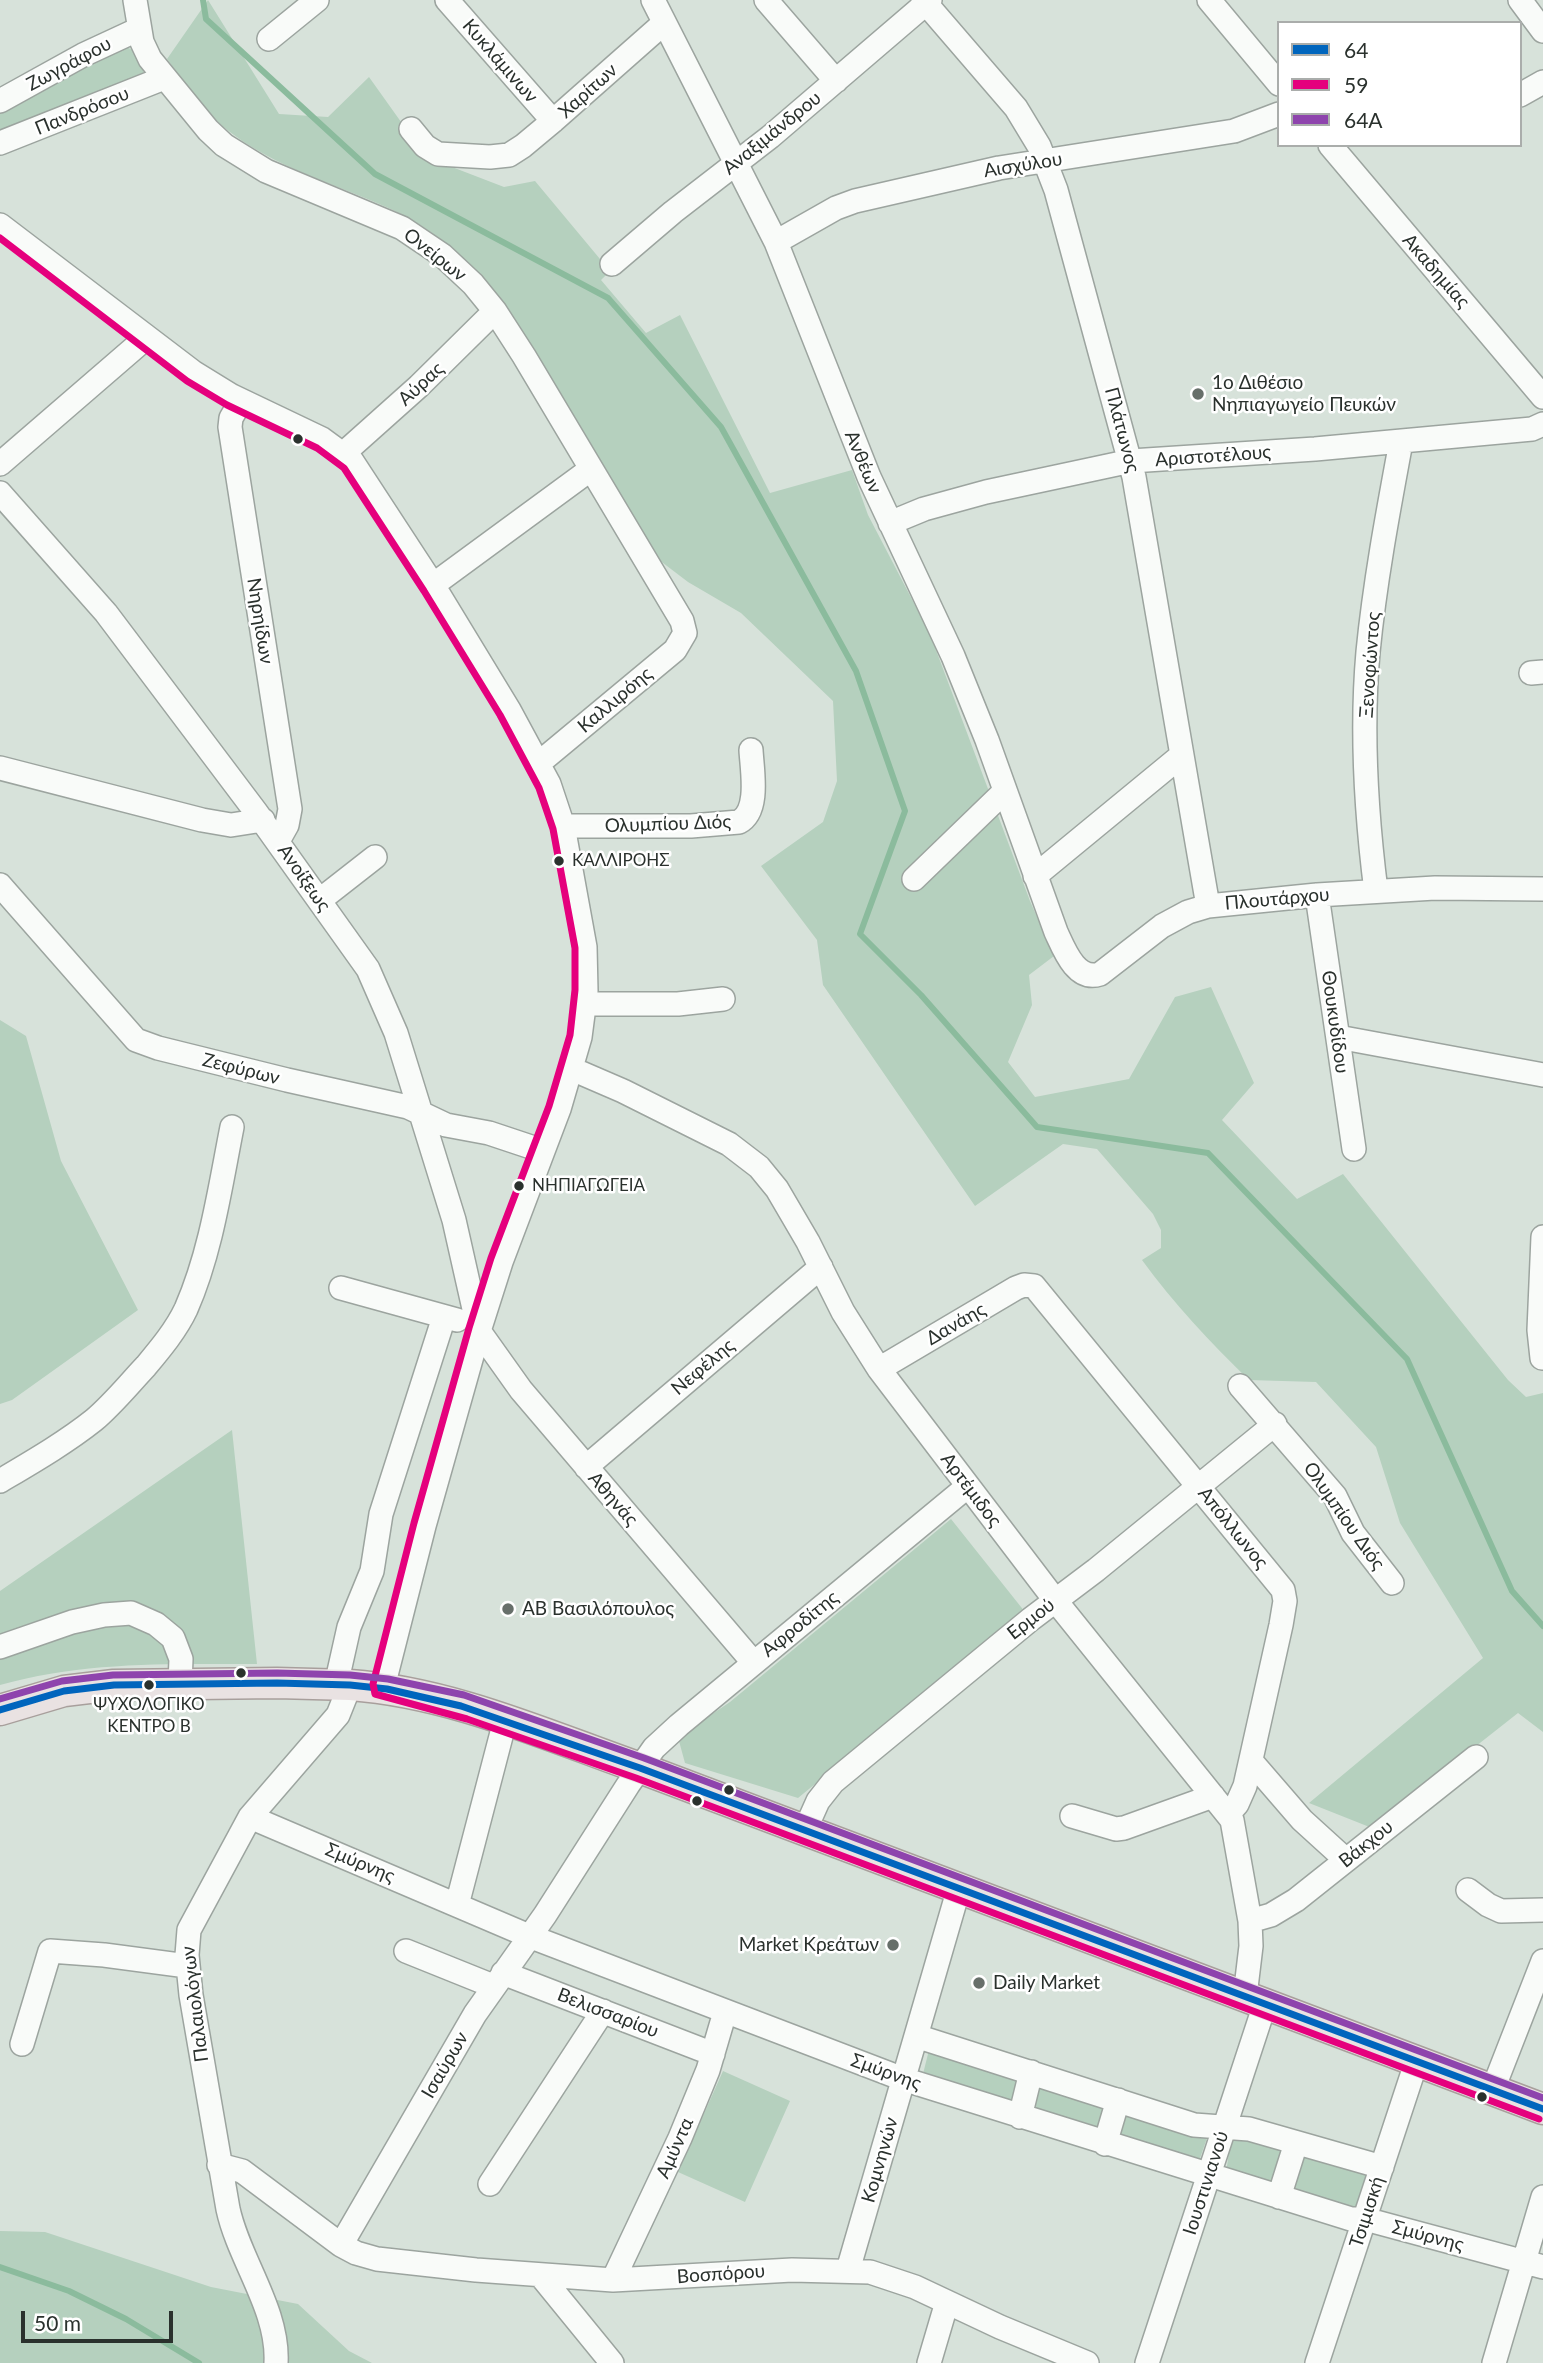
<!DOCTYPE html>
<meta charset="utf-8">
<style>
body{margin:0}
#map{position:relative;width:1543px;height:2363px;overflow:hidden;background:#d7e2da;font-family:Lato,sans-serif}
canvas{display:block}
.legend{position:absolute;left:1277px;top:21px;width:245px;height:126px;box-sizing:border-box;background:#fff;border:2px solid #aaadab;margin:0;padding:9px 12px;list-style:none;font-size:21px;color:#2a312d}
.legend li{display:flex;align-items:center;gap:14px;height:35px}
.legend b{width:35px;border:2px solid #aaadab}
.scale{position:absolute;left:21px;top:2311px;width:152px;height:32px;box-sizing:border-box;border:4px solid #2a312d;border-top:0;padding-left:9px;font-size:21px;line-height:24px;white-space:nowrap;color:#2a312d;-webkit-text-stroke:5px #fff;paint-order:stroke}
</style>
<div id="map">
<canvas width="1543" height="2363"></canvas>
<ul class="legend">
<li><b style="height:9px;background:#0065bd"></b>64</li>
<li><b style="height:9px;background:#e5007d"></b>59</li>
<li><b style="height:9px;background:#8e44ad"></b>64Α</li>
</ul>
<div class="scale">50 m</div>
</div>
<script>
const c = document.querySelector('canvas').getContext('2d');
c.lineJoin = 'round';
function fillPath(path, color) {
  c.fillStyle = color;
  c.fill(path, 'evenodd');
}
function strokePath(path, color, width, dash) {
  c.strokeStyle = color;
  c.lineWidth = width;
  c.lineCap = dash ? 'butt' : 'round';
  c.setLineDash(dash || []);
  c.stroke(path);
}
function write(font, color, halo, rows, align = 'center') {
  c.font = font + ' Lato,sans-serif';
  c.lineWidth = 5;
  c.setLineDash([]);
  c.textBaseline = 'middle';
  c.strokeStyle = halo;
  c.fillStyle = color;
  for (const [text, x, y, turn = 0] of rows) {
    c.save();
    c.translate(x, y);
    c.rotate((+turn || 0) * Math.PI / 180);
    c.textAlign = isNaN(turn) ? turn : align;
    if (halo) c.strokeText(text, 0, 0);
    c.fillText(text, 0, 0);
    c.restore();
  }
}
fillPath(new Path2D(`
 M208,0L279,114L328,117L369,77L426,157L504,187L535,181L610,271L601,280L646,333L680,315L770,493L852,470L868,515L930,634L1030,901L1054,956L1029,975L1032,1005L1008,1062L1035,1097L1129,1079L1175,997L1211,987L1254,1083L1222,1120L1297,1199L1343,1174L1508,1380L1526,1397L1543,1393V1732L1518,1713L1372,1828L1309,1803L1483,1658L1400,1523L1376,1447L1316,1382L1249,1380C1210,1342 1174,1304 1142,1260L1161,1248V1230L1153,1214L1097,1149L1063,1144L975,1206L823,985L817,940L761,866L823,822L837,781L833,701L741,613L688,582L646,550L511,317C483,274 445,236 399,213C344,186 284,172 234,135C207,116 187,86 167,59Z
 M120,46C136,45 143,65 145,79L0,139V110Z
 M0,1020L26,1036L61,1161L138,1310L12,1400L0,1404Z
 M232,1430L257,1664C171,1664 84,1661 0,1685V1591Z
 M951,1519L1025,1612L798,1798L685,1763L679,1741L684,1733L730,1702Z
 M929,2050L1019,2079L1012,2104L923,2074Z
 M723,2071L790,2101L745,2202L678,2172Z
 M1037,2085L1107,2107L1100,2133L1030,2111Z
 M1125,2112L1207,2138L1198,2164L1116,2138Z
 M1236,2136L1285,2149L1275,2188L1226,2173L1230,2145Z
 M1301,2154L1368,2174L1355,2210L1290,2192Z
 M0,2231L45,2232L211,2287L298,2304L349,2351L372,2363H0Z`), '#b5d0be');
strokePath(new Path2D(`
 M203,0L206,19L375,174L608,298L721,427L856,671L905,811L860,934L921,995L1037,1127L1208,1153L1407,1359L1512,1591L1543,1626
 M0,2267L69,2291L126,2319L199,2363`), '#8bbb9d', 6);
const minor = new Path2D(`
 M135,0L142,42L150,59L208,130L224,145L266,171L402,228L442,255L473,284L495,311L524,356L682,621L685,633L675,650L539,763
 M447,0L553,121
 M653,0L776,242L869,477L953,656L987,740L1056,932C1064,949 1076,982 1100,974L1162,926L1188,912L1208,906L1317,895L1435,888L1543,889
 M766,0L836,81
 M923,0L1016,108L1039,146L1056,190L1134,477L1208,906
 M1209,0L1279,84
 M1520,0L1543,31
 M269,39L317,0
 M1520,95L1543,82
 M0,101L83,55L139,29
 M411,129L425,146L438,154L490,157L509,155L523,146L553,121L664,23
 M0,143L164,78
 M1330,145L1543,397
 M0,225L193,372L232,396L322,439L352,461L433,585L509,710L549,784L563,826L585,947L586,991L580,1037L559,1109L501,1262L479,1331L424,1526L383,1687
 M776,242L836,208L855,201L999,168L1234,131L1279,114
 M612,264L673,212L770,137L930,0
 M241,401L231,418L230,427L290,809L287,825L278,841
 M344,453L419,386L495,311
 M0,464L147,337
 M0,493L106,613L256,812L368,969L396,1033L454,1220L479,1331L521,1390L753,1662
 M890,523L924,509L986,492L1131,461L1315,449L1532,429L1543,424
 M433,585L591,469
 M1531,673L1543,672
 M0,768L202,820L231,825L263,820
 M563,826H691L739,822C760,811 752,770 751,750
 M1035,876L1182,755
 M914,879L1005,791
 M0,885L136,1040L158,1048L287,1080L408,1107L446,1125L489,1133L543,1151
 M1376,891C1366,812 1361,731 1368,652C1375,581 1388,512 1401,442
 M1317,895L1354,1149
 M320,900L375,857
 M585,1004H678L723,999
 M1338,1037L1543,1075
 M572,1069L623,1091L729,1144L759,1167L777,1189L808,1242L843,1312L879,1369L1055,1600L1232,1820L1250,1921L1251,1946L1245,1996
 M341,1288L457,1320
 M1542,1358L1539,1330L1543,1237
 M879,1369L1016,1288L1024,1285L1034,1286L1283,1590L1285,1601L1281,1625L1245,1786L1237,1804L1228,1814
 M1240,1386L1335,1496L1353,1533L1392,1583
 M586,1467L821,1267
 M0,1481C32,1462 65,1443 94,1420C113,1404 129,1384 146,1366C161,1348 176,1330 186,1309C211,1252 220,1188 232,1127
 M0,1647L72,1622L104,1615L131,1613L156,1624L173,1638L181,1659L180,1683
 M336,1685L349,1627L372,1571L381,1514L444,1317
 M1251,1761L1302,1820L1346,1860
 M1072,1816L1116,1829L1124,1828L1213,1796
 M250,1817L529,1936L903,2079L1351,2219H1365L1543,2267
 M805,1830L818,1801L833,1782L1031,1619L1096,1570L1275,1424
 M1468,1890L1488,1905L1501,1911L1543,1910
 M457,1905L505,1721
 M1250,1921L1271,1915L1296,1900L1476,1757
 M406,1951L493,1986
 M503,1973L713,2054
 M916,2036L1194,2125L1249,2129L1382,2167
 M22,2044L50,1951L104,1955L187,1966
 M1493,2089L1543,1961
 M1020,2117L1031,2072
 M1105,2144L1118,2100
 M219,2165L242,2171L341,2245L475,2014L545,1915L628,1785L654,1748L679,1725L968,1486
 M490,2184L603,2011
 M1279,2197L1296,2143
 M341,2245L356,2253L377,2259L476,2270L613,2280L792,2270L870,2272L915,2287L1000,2327L1087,2363
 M848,2270L959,1888
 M541,2276L612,2363
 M613,2280L680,2138L708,2070L725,2012
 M276,2363C279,2310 239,2260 228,2209L191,1995L187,1955L189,1930L250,1817L338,1715L350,1685
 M929,2363L947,2302
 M1147,2363L1265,2004
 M1317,2363L1417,2060
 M1494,2363L1543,2197`);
const major = new Path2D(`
 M0,1710L64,1691L114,1685L277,1683L350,1685C450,1692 546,1735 640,1768L1543,2109`);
strokePath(minor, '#9ca49f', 26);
strokePath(major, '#a89f9c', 33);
strokePath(minor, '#f9fbf9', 23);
strokePath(major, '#e9e2e2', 30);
strokePath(new Path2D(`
 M0,1710L64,1691L114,1685L277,1683L350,1685L387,1689L461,1706L640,1768L1543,2109`), '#0065bd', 7);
strokePath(new Path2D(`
 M0,238L187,381L227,405L317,448L344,468L424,591L500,715L539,788L553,829L575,948V990L570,1035L549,1106L491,1258L469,1328L414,1523L373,1684L375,1694L467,1719L636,1778L1539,2119`), '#e5007d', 7);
strokePath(new Path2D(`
 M0,1699L62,1681L113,1675L277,1673L350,1675L388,1679L464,1695L644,1758L1543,2098`), '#8e44ad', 7);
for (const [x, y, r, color] of [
 [1198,394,7,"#676f6a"],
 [298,439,6,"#2a312d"],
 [559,861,6,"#2a312d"],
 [519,1186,6,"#2a312d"],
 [508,1609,7,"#676f6a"],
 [241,1673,6,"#2a312d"],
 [149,1685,6,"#2a312d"],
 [729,1790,6,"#2a312d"],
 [697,1801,6,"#2a312d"],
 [893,1945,7,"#676f6a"],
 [979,1983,7,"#676f6a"],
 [1482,2097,6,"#2a312d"]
]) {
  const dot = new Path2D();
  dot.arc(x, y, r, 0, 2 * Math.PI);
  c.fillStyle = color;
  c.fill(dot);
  strokePath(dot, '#fff', 2.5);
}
write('17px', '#2a312d', '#fff', [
 ["ΚΑΛΛΙΡΟΗΣ",572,861],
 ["ΝΗΠΙΑΓΩΓΕΙΑ",532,1186],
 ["ΨΥΧΟΛΟΓΙΚΟ",149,1705,"center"],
 ["ΚΕΝΤΡΟ B",149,1727,"center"]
], 'left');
write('19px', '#2a312d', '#fff', [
 ["Κυκλάμινων",500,61,49],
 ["Ζωγράφου",69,64,-28],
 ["Χαρίτων",588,91,-42],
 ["Πανδρόσου",82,111,-22],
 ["Αναξιμάνδρου",772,133,-39],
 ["Αισχύλου",1023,165,-9],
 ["Ονείρων",435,255,38],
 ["Ακαδημίας",1436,271,49],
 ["Αύρας",421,384,-43],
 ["Πλάτωνος",1122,430,75],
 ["Αριστοτέλους",1213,456,-4],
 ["Ανθέων",863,462,67],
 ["Νηρηίδων",260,621,81],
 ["Ξενοφώντος",1370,665,-86],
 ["Καλλιρόης",615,700,-40],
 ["Ολυμπίου Διός",668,824,-2],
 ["Ανοίξεως",304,878,55],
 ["Πλουτάρχου",1277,899,-5],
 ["Θουκυδίδου",1335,1022,82],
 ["Ζεφύρων",241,1069,14],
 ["Δανάης",956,1324,-30],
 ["Νεφέλης",703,1367,-40],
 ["Αρτέμιδος",971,1490,53],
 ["Αθηνάς",613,1499,49],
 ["Ολυμπίου Διός",1344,1516,55],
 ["Απόλλωνος",1233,1528,51],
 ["Ερμού",1031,1619,-38],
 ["Αφροδίτης",800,1624,-39],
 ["Βάκχου",1366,1844,-39],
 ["Σμύρνης",360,1863,23],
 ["Παλαιολόγων",195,2004,-97],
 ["Βελισσαρίου",608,2013,21],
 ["Ισαύρων",445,2065,-60],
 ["Σμύρνης",886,2072,20],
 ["Αμύντα",675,2148,-66],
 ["Κομνηνών",880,2160,-74],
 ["Ιουστινιανού",1206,2183,-72],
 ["Τσιμισκή",1367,2212,-72],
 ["Σμύρνης",1428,2236,15],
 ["Βοσπόρου",721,2274,-4]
]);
write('19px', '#2a312d', '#fff', [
 ["1ο Διθέσιο",1212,383],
 ["Νηπιαγωγείο Πευκών",1212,405],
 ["ΑΒ Βασιλόπουλος",522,1609],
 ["Market Κρεάτων",879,1945,"right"],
 ["Daily Market",993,1983]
], 'left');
</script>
